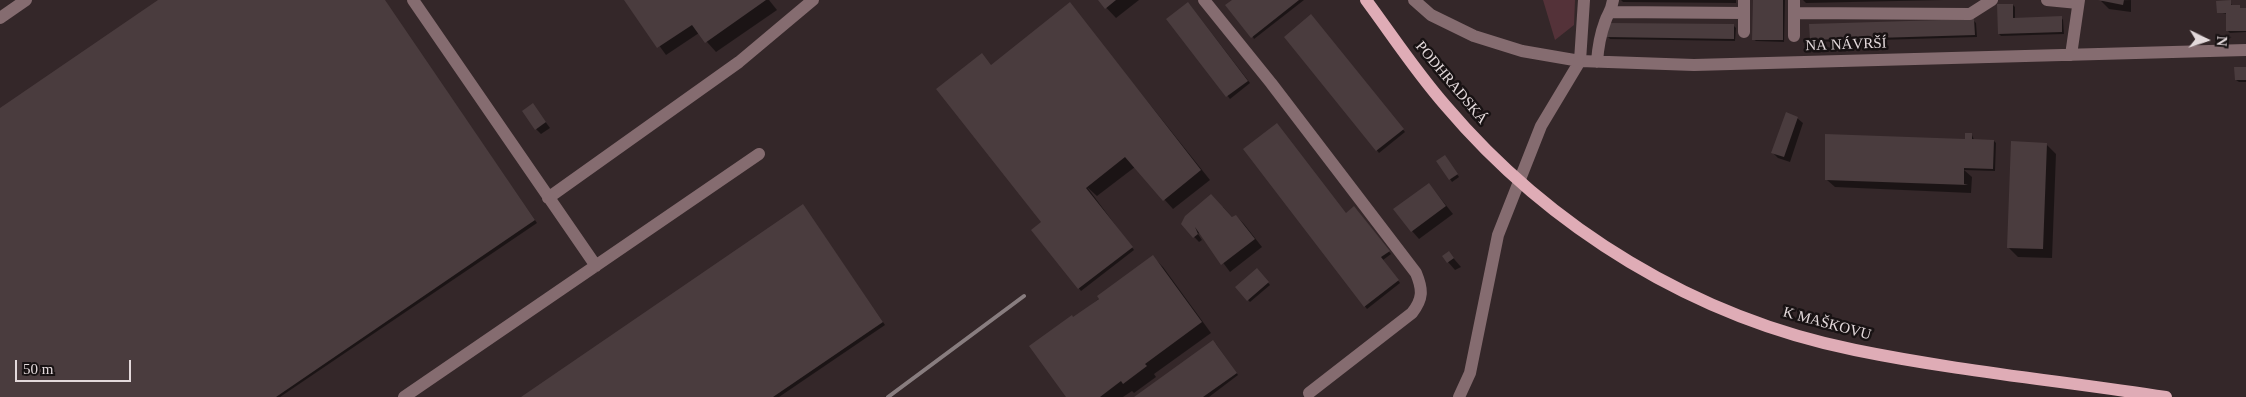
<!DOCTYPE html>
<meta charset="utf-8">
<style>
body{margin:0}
#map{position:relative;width:2246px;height:397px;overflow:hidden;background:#342729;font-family:"Times New Roman",serif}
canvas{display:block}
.north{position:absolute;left:2181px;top:15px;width:50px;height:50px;-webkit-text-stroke:4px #181213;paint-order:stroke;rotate:94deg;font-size:14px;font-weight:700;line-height:20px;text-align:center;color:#e3d9db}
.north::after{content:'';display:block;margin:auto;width:18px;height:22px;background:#e3d9db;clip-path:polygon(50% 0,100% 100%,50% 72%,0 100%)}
.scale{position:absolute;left:15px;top:360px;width:116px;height:22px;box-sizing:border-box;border:2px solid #e3d9db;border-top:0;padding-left:6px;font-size:15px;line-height:18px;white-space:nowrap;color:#e3d9db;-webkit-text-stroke:4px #181213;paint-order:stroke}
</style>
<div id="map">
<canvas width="2246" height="397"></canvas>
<div class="north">N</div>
<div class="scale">50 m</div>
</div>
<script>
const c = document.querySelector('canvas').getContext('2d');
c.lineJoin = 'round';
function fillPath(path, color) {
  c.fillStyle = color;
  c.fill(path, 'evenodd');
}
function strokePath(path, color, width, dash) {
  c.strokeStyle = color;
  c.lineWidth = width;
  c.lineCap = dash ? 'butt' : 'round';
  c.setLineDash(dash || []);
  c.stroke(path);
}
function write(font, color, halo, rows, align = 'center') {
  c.font = font + ' "Times New Roman",serif';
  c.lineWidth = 5;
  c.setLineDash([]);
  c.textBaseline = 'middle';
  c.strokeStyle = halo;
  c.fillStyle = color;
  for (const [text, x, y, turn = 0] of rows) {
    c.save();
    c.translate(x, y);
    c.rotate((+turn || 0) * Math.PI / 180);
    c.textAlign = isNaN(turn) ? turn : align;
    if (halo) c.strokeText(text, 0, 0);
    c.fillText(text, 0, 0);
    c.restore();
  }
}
fillPath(new Path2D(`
 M1543,0H1575L1574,25L1555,40Z`), '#543239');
fillPath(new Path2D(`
 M161,0H384L537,223L280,397H0V110Z
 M626,0H769L777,10L716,52L699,33L666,55Z
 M1099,0H1139L1116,18Z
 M1234,0H1304L1254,39Z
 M1621,0H1736V3L1623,2Z
 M1754,0H1785L1784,42L1756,41L1753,39Z
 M1803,0H1944L1806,3Z
 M2131,0V12L2109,9L2101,1Z
 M2230,2L2233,7L2246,9V32L2230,33L2227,30V14L2218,12Z
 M1070,4L1210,180L1173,209L1135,167L1097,196L1087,187L1134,250L1081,291L1033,230L1043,223L991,66Z
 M1190,5L1250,83L1230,99L1168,19Z
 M2013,5L2015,7V19L2061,17L2063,20L2064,34L2001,36L1999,34Z
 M1313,18L1405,132L1379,153L1285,37Z
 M1974,21L1976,23L1977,37L1813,42L1811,39Z
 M1733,25L1736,28L1735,41L1610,39L1608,37Z
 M2246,68V82H2239L2236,80Z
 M533,105L550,128L541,134L536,129Z
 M1797,118L1803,123L1790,162L1778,158L1773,153Z
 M1972,135L1974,140L1994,141L1996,143L1995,171L1964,170L1972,177L1971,193L1835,187L1827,180L1966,140Z
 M2046,144L2056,154L2052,258L2018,257L2008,247Z
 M1244,149L1346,214L1357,210L1391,254L1383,260L1400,283L1367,309Z
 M1447,159L1459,177L1452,182L1438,161Z
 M1429,184L1453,214L1419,239L1412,231Z
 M1223,207L1233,218L1236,216L1244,224L1262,247L1230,272L1200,232L1198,234L1202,240L1199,242L1182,224Z
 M805,208L885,325L779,397H523Z
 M1449,253L1461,267L1455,270L1448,262Z
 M1153,257L1163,267L1211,333L1154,374L1156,377L1134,393L1132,391L1123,397H1067L1074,318Z
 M1257,269L1270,285L1250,302L1236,287Z
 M1216,344L1238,375L1209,397H1137Z`), '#0007');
fillPath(new Path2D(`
 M158,0H385L535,220L276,397H0V108Z
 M624,0H766L705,43L692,25L657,48Z
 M1098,0H1116L1105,9Z
 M1232,0H1299L1251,38L1225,5Z
 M1753,0H1783V40H1752Z
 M2098,0H2124L2123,5Z
 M2231,0V5H2240V8H2246V31H2226V13H2217L2216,1Z
 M1070,2L1201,170L1163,201L1125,157L1086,188L1133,247L1078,289L1031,230L1041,222L936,89L982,53L991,65Z
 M1188,2L1248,81L1226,97L1166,19Z
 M1997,4H2013V18L2062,16V32L1998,34Z
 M1311,14L1404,129L1376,151L1284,37Z
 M1974,19L1975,35L1810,40L1809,24Z
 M1610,23L1734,24V39L1606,37Z
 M2234,67H2246V80H2235Z
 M533,103L546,122L535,130L522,111Z
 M1786,112L1798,117L1784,157L1771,153Z
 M1277,123L1346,213L1354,206L1390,251L1381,257L1399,280L1364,307L1243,149Z
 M1965,133H1972V139L1994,140L1993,169L1964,168V184L1968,185L1825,180V134L1965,139Z
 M2011,141L2047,143L2043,249L2007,248Z
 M1445,155L1458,174L1449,180L1436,161Z
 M1429,183L1446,206L1411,232L1393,209Z
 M1211,194L1232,217L1236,215L1255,239L1221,265L1195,227L1198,234L1193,238L1181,224L1185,216Z
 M803,204L883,322L773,397H521Z
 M1449,251L1454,258L1447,263L1442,256Z
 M1153,255L1202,322L1145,364L1147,366L1123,384L1121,381L1100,397H1066L1029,346L1072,315L1073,317L1099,299L1097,296Z
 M1257,268L1269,282L1247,301L1235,287Z
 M1213,340L1237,373L1203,397H1134Z`), '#4a3c3e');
strokePath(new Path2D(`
 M413,0L596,266
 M1204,0L1271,83L1416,273C1423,290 1423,299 1412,313L1309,393
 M1414,0L1431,15L1474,36L1522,51L1580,61L1694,65L2246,50
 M2047,0L2078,3
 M1611,12L1744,13
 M1794,13L1970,14L1992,0
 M0,18L26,0
 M1744,32V0
 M1794,36V0
 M2071,55L2079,0
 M1597,62C1598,48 1600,35 1605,22C1608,12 1611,13 1613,0
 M548,198L739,62L813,0
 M404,397L759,154
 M1459,397L1470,373L1498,235L1541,126L1580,61L1584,0`), '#856c70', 12);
strokePath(new Path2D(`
 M1366,0C1392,35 1416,72 1445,105C1550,229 1696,318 1855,350C1958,371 2062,381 2166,397`), '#dfacb6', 12);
strokePath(new Path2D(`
 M888,397L1024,296`), '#887d7f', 4);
write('15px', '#e3d9db', '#181213', [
 ["NA NÁVRŠÍ",1846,45,-2],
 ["PODHRADSKÁ",1451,83,50],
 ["K MAŠKOVU",1827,324,15]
]);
</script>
